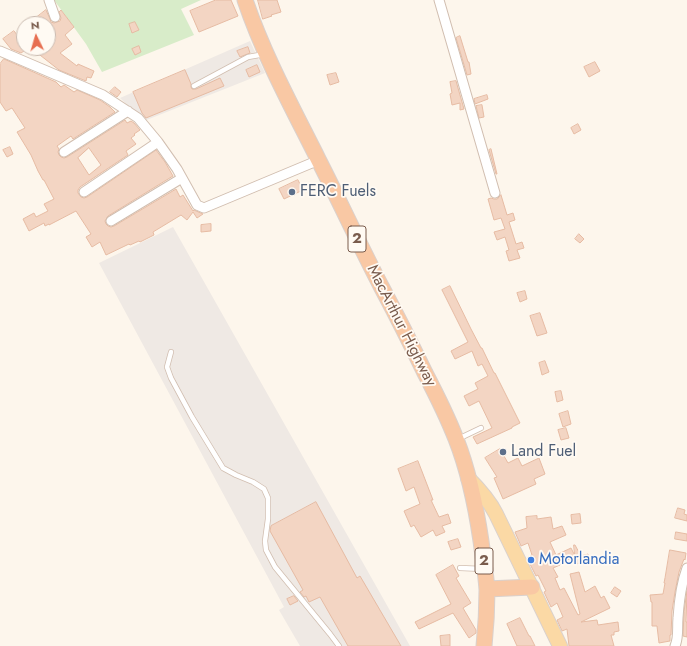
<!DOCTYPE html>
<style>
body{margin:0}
#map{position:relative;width:687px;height:646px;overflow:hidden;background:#fdf6ec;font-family:Jost,sans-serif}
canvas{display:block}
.north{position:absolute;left:16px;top:16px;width:40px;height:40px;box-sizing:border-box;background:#fffaf3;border:1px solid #cabbb1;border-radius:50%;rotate:355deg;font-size:11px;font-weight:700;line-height:16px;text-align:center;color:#7a5c4d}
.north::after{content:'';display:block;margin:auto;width:14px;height:18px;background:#e76f51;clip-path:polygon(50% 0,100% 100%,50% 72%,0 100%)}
</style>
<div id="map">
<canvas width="687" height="646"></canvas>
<div class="north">N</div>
</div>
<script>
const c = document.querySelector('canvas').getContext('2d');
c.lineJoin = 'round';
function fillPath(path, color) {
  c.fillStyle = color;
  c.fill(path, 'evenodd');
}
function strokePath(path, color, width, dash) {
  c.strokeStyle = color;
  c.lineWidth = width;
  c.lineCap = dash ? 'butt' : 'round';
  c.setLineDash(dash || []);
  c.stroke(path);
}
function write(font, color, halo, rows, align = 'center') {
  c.font = font + ' Jost,sans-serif';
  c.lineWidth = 3.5;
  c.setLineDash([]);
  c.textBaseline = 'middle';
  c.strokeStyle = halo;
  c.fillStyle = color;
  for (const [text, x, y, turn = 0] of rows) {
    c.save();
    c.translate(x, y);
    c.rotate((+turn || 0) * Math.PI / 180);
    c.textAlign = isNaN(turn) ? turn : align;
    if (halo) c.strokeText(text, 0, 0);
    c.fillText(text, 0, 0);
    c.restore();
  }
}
fillPath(new Path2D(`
 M250,41L265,73L144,121L120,98Z
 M173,227L410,646H300L279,610L284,607L99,263Z`), '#efe9e4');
fillPath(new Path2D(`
 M54,0H201L181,9L194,35L102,72L86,44Z`), '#d8ecc9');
const building = new Path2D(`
 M216,0H231L238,16L199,32L190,11Z
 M258,0H277L281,12L271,15L272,16L263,19Z
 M46,10L50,19L51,22L54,23L60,21L61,18L59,12L61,10L74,27L65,35L72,44L60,53L77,66L78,64L94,71L91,78L87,77L86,81L59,70L31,48H48V24H28Z
 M135,22L139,30L132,33L129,24Z
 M14,31L18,36L24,31V41L22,43L24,46V48L27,49L21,53L11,49L3,39Z
 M460,36L468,62H469L471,74L467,75L456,38Z
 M139,46L141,52L135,55L132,49Z
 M248,47L250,53L240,57L237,51Z
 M4,59L56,82L61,87L64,85L74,92L77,90L100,100L110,107L115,112L73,139L71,136L57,146L59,149L58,152L59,155L61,157L64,158L67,157L125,120L127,123L131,121L134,123L140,130L134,134L135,135L131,138L136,144L126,151L128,155L80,187L78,190V193L81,197L84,198L87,197L156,150L165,162L173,176L108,216L105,221L106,224L108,226L111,227L114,226L176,189L180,197L183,195L193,211L194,210L203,214L197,218L193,212L187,220L181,215L153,232L154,235L140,242L139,241L130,245L129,244L106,255L100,242L92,247L86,237L91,234L76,211L49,225V224L45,226L44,223L29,231L23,219L34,213L36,217L48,211L44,204L54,199L44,180H43L38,171L31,155L17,132L25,128L12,108L6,111L0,102V64ZM89,148L101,165L89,175L78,158Z
 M595,62L600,71L589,77L584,67Z
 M257,65L260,72L249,77L246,70Z
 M185,70L191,84V87L192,89H196L220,78L224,86L146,118L142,113L133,92Z
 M336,73L339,82L330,85L327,75Z
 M456,81L464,109L460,110V103L452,105L450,94L452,93L450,82Z
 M115,87L121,92L117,97L110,92Z
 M487,95L488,99L475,104L474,99Z
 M482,105L484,117L479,118L476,106Z
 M578,124L581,130L574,134L571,128Z
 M10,147L13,154L7,157L3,150Z
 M491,149L497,174H496L489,150Z
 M298,180L303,190L284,199L279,189Z
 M501,195L507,215L513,213L515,220L509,222L516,244L522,242L524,248L517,250L520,258L509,261L506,251L509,250L505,237L497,240L494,232L505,229L501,218L494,220L488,199L491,198L494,199H497Z
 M211,224V231L201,232V225Z
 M579,234L584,239L580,243L575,239Z
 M450,286L471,329L481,348H482L494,373H495L520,423L512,427V428L477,444L473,437L492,428L479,401L469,406L464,396L478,389L475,383L488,376L482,364L478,366L472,351L455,359L451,351L468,342L442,290Z
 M525,291L527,299L520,302L517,293Z
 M540,313L547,333L537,336L530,316Z
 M545,361L549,372L542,375L539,363Z
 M561,391L563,400L557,402L555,392Z
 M568,411L571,424L563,427L559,414Z
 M566,428L569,438L561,440L558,430Z
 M500,449L508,463L518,458L522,466L539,458L545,474L534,479L536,484L503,499L494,478L497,477L485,458Z
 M418,461L433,500H431L439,517L448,514L451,523L442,526L445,532L436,536L433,530L421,537L414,525L411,527L404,511L420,504L414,487L406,491L398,469Z
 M316,502L357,578L360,576L401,646H348L320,597L309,602L306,596L304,597L300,592L303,590L270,531L271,526Z
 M678,508L685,510L684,514L687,515V521L675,518Z
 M580,514L581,523L572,524L571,515Z
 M537,516V519L551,517L553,529L562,526L566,535L550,542L556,555L571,548L575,556L560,564V565L553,568L558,577L555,578L560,590L564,588L578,615L580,614L570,574L579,572L585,592L595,586L601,598L604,596L610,608L581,622L597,620L598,625L618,622L619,631L614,632V635H611L614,646H569L567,629L562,631L557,620L563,617L557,603L551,607L544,592L546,591L538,575L536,576L527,558L532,555L528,543L521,546L515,532L527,528L526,517Z
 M676,532L687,534V541L675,539Z
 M458,539L461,547L451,550L448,542Z
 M574,545H575L581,556L588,554L589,561L576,564Z
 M670,550L686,553L685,560L684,559L679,572L675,592L672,611L671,635H670V641L659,643L657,626H652V602H651L650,595L663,594L665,583H664L665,578Z
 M453,565L459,576L456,578L471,603L463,608L476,630V633L469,638L453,613L419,629L415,622L451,604L436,575Z
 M615,587L621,591L617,597L611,593Z
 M687,591L686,622H687V637L683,636L684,612Z
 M294,596L298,601L290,605L287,599Z
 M520,618L529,636H530L535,646H517L507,624Z
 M450,635V646H441L440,636Z`);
fillPath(building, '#f3d5c3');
strokePath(building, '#e6bba3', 1);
const service = new Path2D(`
 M194,86L248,57L265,54
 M171,352L167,367L171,378L192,417L223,468L236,475L253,482L264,489L268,498V519L265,541L266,550L275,567L330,634L339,646
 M458,439L481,428
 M460,568L483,569`);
const minor = new Path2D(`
 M49,0L55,17
 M439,0L495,193
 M0,51L103,95L138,118L158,142L177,169L197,205L204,208L319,160
 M64,152L128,111
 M84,192L158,142
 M111,221L182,178
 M675,646C679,637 677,628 678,618C679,602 681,584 687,568`);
const primary = new Path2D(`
 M468,478C479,489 489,500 496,514L560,646`);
const trunk = new Path2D(`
 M245,0C264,56 292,107 318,159C340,202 360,246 382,288C397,316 411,344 425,373C436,394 447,416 456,439C469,472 476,507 481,541C483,557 486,574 487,590C487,609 486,627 484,646
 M487,589L532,587`);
strokePath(service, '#d1beb0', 6);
strokePath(minor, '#d1beb0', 11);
strokePath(primary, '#dad1cd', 16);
strokePath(trunk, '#dad1cd', 17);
strokePath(service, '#fff', 4.5);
strokePath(minor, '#fff', 9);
strokePath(primary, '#fbd9a5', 14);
strokePath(trunk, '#f9c8a4', 15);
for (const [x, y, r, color] of [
 [292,192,4,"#5c6f8a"],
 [503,452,4,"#5c6f8a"],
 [531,560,4,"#3f7fe0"]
]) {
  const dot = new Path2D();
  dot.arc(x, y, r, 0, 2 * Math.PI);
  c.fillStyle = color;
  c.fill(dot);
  strokePath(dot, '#fffaf3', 1.5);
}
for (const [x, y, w] of [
 [357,239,18],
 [484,561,18]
]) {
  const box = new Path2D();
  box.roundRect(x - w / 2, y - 13, w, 26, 3);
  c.fillStyle = '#fffaf3';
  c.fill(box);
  strokePath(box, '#7a5c4d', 1);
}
write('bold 15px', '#7a5c4d', null, [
 ["2",357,239],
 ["2",484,561]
]);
write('16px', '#4e5e75', '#fffaf3', [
 ["FERC Fuels",300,192],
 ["Land Fuel",511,452]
], 'left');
write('16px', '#7a5c4d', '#fffaf3', [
 ["MacArthur Highway",401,326,63]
]);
write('16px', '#366cbe', '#fffaf3', [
 ["Motorlandia",539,560]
], 'left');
</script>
